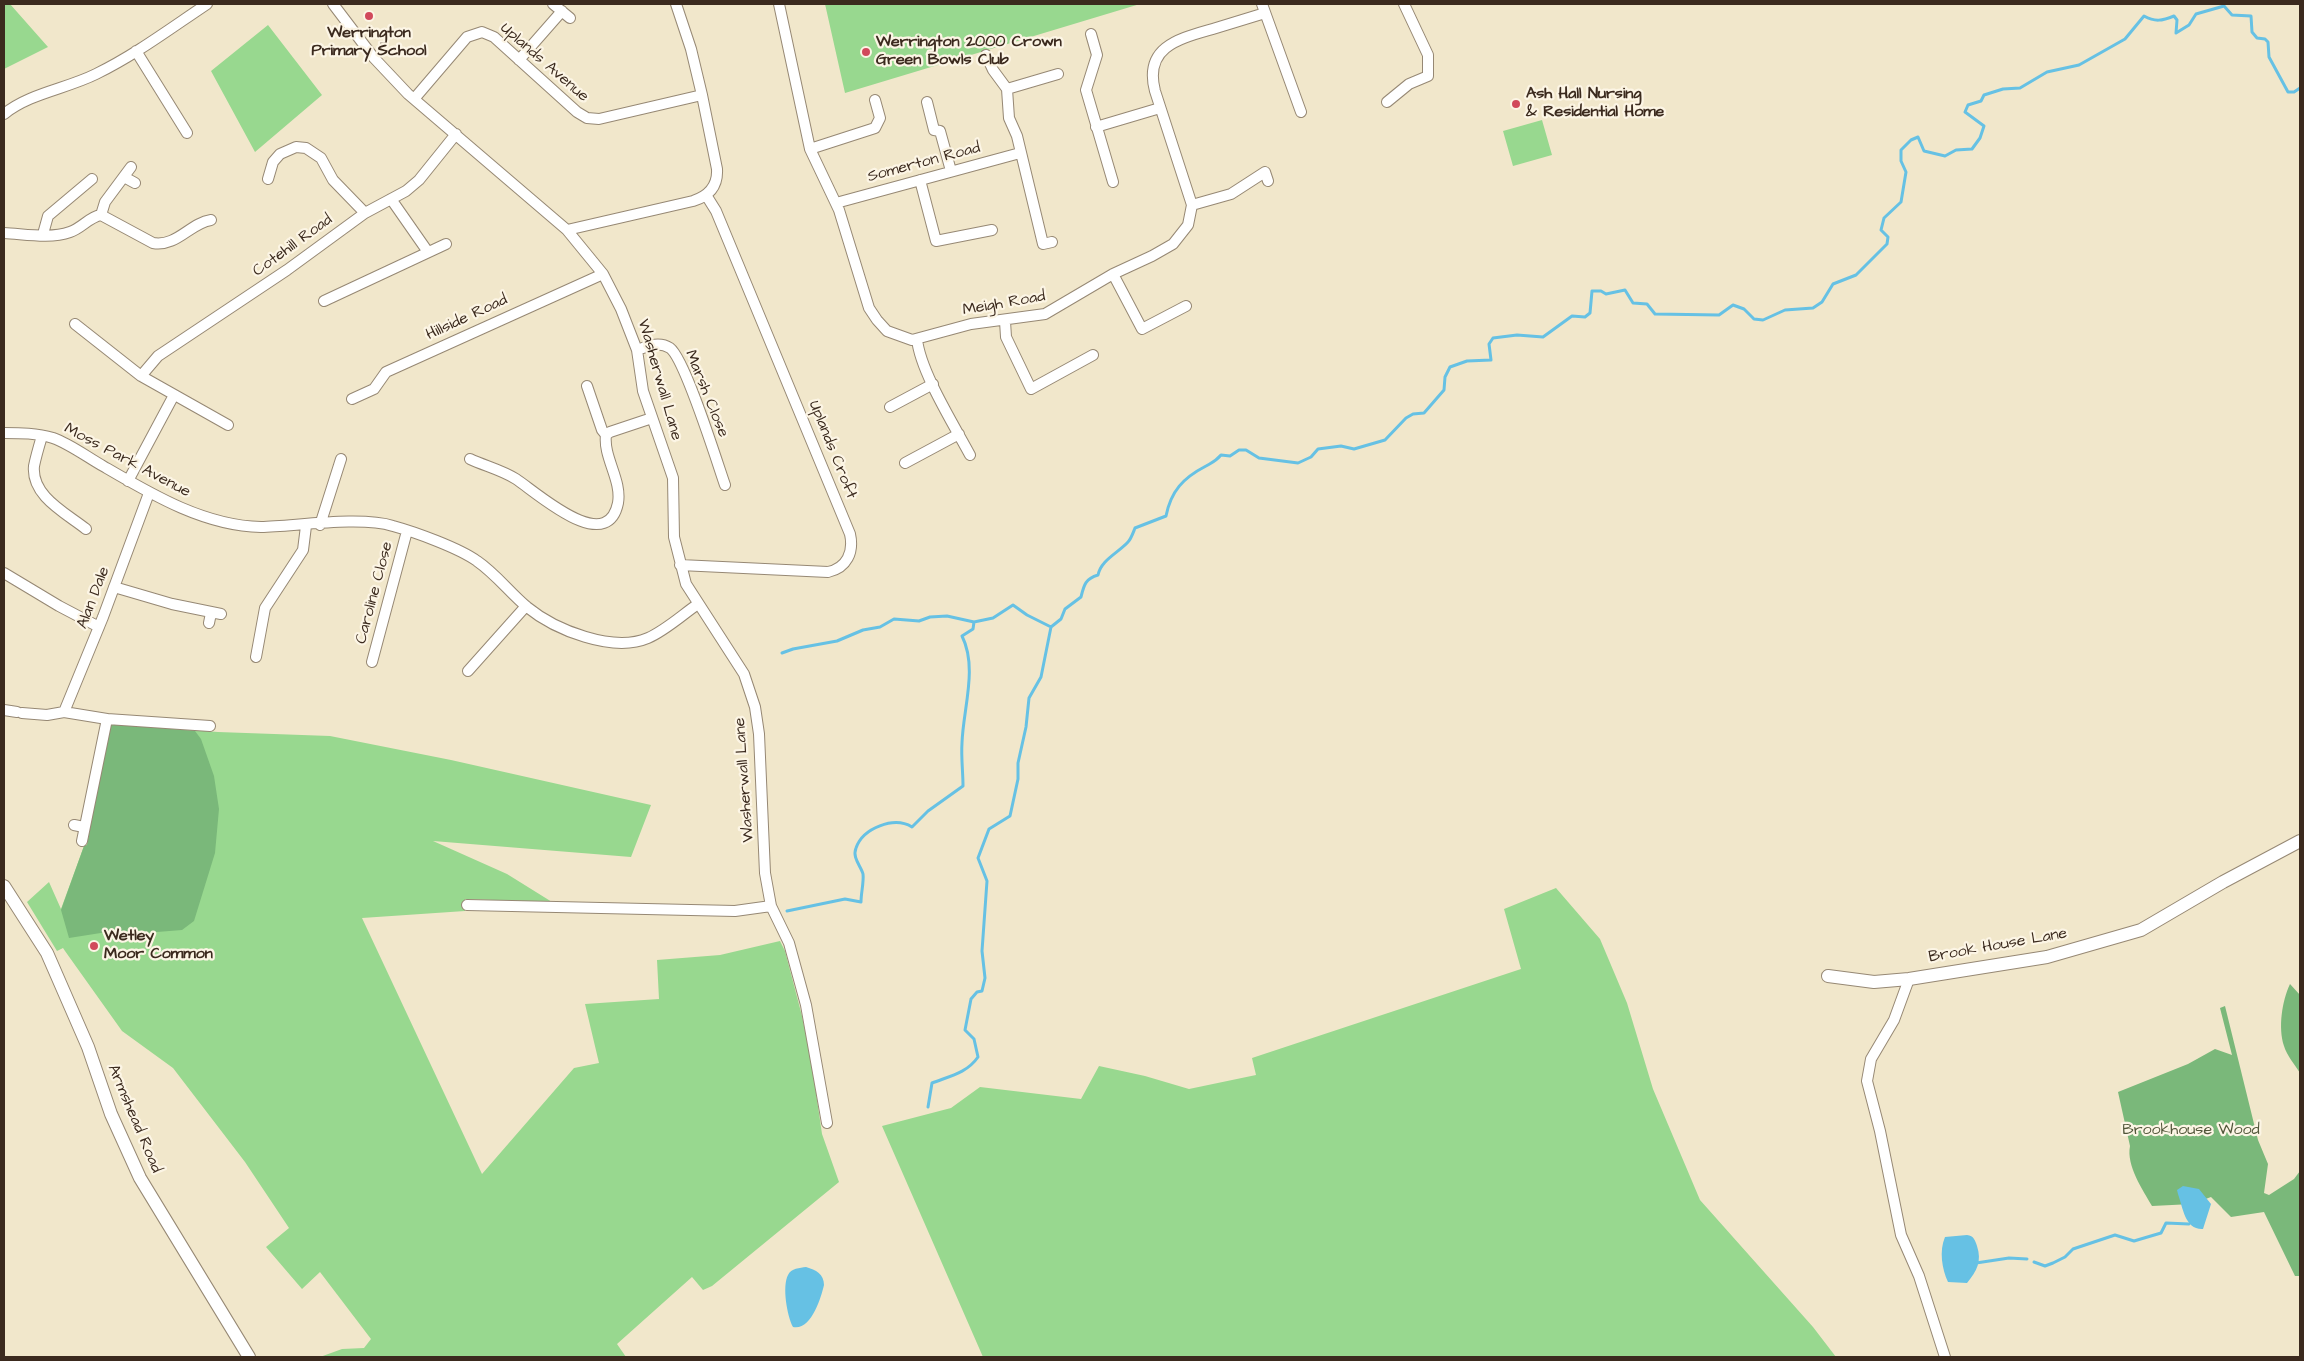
<!DOCTYPE html>
<style>
body{margin:0}
#map{position:relative;width:2304px;height:1361px;overflow:hidden;background:#f1e7cb;font-family:"Architects Daughter",sans-serif}
canvas{display:block}
.frame{position:absolute;inset:0;border:5px solid #3b2a1e;pointer-events:none}
</style>
<div id="map">
<canvas width="2304" height="1361"></canvas>
<div class="frame"></div>
</div>
<script>
const c = document.querySelector('canvas').getContext('2d');
c.lineJoin = 'round';
function fillPath(path, color) {
  c.fillStyle = color;
  c.fill(path, 'evenodd');
}
function strokePath(path, color, width, dash) {
  c.strokeStyle = color;
  c.lineWidth = width;
  c.lineCap = dash ? 'butt' : 'round';
  c.setLineDash(dash || []);
  c.stroke(path);
}
function write(font, color, halo, rows, align = 'center') {
  c.font = font + ' "Architects Daughter",sans-serif';
  c.lineWidth = 4.5;
  c.setLineDash([]);
  c.textBaseline = 'middle';
  c.strokeStyle = halo;
  c.fillStyle = color;
  for (const [text, x, y, turn = 0] of rows) {
    c.save();
    c.translate(x, y);
    c.rotate((+turn || 0) * Math.PI / 180);
    c.textAlign = isNaN(turn) ? turn : align;
    if (halo) c.strokeText(text, 0, 0);
    c.fillText(text, 0, 0);
    c.restore();
  }
}
fillPath(new Path2D(`
 M4,4H10L48,47L4,69Z
 M825,4H1140L845,93Z
 M268,25L322,95L255,152L211,71Z
 M1542,120L1552,155L1513,166L1503,131Z
 M110,724L218,732L330,736L451,760L651,805L631,857L433,841L507,874L552,902L465,899V911L362,918L482,1174L574,1068L599,1063L585,1004L659,999L657,960L720,955L780,941L785,951L802,1016L812,1065L822,1134L839,1182L712,1286L703,1290L692,1277L617,1344L626,1357H320L342,1349L364,1348L371,1339L320,1272L302,1289L266,1247L289,1228L245,1162L173,1068L122,1031L65,951L63,948L57,951L27,902L49,882L61,909L84,846L87,845Z
 M1556,888L1600,939L1627,1003L1653,1089L1700,1200L1813,1327L1836,1357H983L882,1126L951,1108L980,1087L1081,1099L1099,1066L1145,1076L1189,1089L1256,1075L1252,1058L1521,969L1504,909Z`), '#98d88f');
fillPath(new Path2D(`
 M110,724L195,731L201,739L214,776L219,809L215,853L194,921L182,930L107,936V932L69,938L61,910L84,846L87,845Z
 M2290,984L2300,995V1073C2295,1065 2287,1056 2284,1046C2278,1028 2282,1001 2290,984Z
 M2225,1006L2258,1140L2268,1164L2264,1193L2269,1195L2294,1179L2300,1171V1276H2295L2264,1212L2231,1217L2211,1197L2192,1204L2152,1206C2143,1190 2126,1166 2130,1146L2118,1092L2188,1064L2215,1049L2232,1055L2220,1008Z`), '#7ab87a');
fillPath(new Path2D(`
 M2183,1186L2199,1189L2211,1204L2203,1229C2185,1230 2183,1208 2178,1194L2177,1190Z
 M1967,1235C1974,1236 1975,1240 1977,1246C1982,1261 1977,1271 1967,1283L1948,1282C1942,1269 1939,1251 1945,1237Z
 M806,1267C816,1270 824,1274 824,1285C821,1298 811,1331 793,1327C787,1316 782,1286 788,1275C791,1268 800,1268 806,1267Z`), '#66c1e4');
strokePath(new Path2D(`
 M1051,627L1061,619L1065,609L1081,597C1084,585 1085,579 1098,575C1101,560 1118,553 1128,542C1131,539 1133,533 1135,528L1166,516C1171,491 1183,478 1206,466C1213,462 1216,461 1221,455L1230,456L1239,450H1246L1259,458L1298,463L1311,457L1318,449L1341,446L1354,449L1385,440L1406,418L1413,414L1424,413L1444,390L1445,377L1450,367L1467,361L1491,360L1489,344L1493,338L1517,335L1543,337L1572,316L1585,317L1590,313L1592,291H1601L1606,294L1625,290L1633,303L1647,304L1655,314L1719,315L1733,305L1744,309L1754,319L1763,320L1785,310L1813,308L1822,302L1833,284L1856,275L1887,244L1888,237L1881,230L1884,218L1901,202L1906,172L1901,161V150L1911,140L1918,137L1924,151L1945,156L1956,150L1972,149L1980,138L1984,126L1965,112L1968,105L1981,101L1984,95L2003,89L2020,88L2047,72L2079,65L2125,39L2144,16C2155,22 2162,21 2174,16L2177,20L2176,33L2189,25L2196,14L2224,6L2232,15L2251,16L2252,32L2257,38L2265,39L2268,42L2269,57L2288,92H2294L2300,88
 M782,653L793,649L837,641L863,630L880,627L894,619L919,621L930,617L947,616L974,622L993,618L1013,605L1027,615L1051,627
 M787,911L845,899L861,902C861,893 864,882 863,874C861,866 852,858 856,848C863,828 894,816 912,827L928,811L963,786C963,772 961,757 962,743C963,709 978,668 962,636L973,629L974,622
 M928,1107L932,1083C950,1076 967,1073 978,1057L974,1039L965,1030L971,999L977,992L982,991L985,978L982,951L987,881L978,858L989,829L1010,816L1018,779V763L1026,727L1029,698L1041,677L1051,627
 M2034,1262L2045,1266L2053,1263L2065,1257L2073,1249L2115,1235L2134,1241L2161,1233L2166,1223L2189,1224
 M1976,1263L2009,1258L2027,1259`), '#66c1e4', 3);
const minor = new Path2D(`
 M333,4L374,58L408,94L567,230L603,274L621,309L637,350L643,391L673,478L674,537L686,584L744,674L755,707L759,734L765,873L771,906L789,943L806,1005L827,1123
 M553,4L570,18
 M676,4L691,49L702,95
 M779,4L810,149L839,210L869,308L877,320L887,331L912,340L971,324L1045,314L1113,274L1152,256L1173,244L1188,225L1192,205L1155,91C1143,45 1182,38 1216,28C1232,23 1249,18 1265,13
 M1262,4L1301,112
 M1091,34L1097,55L1086,90L1113,182
 M136,51L187,133
 M986,55L993,70L1007,89L1009,118L1017,136L1043,244L1052,242
 M519,60L562,11
 M1007,89L1058,74
 M414,99L467,37L482,32L494,37L577,112L587,118L599,119L702,95L717,169C718,186 709,196 693,201L567,230
 M927,102L934,130L940,131L951,171
 M1387,102L1409,84L1428,76V55L1404,4
 M4,114C30,93 66,89 96,74C135,55 171,28 207,4
 M1096,127L1160,108
 M810,149L875,128L880,118L875,100
 M124,177L135,183
 M268,179L273,162L280,154L296,147L306,148L321,158L333,180L365,213
 M920,180L936,241L992,230
 M391,199L428,252
 M836,203L1020,153
 M1192,205L1231,194L1265,172L1268,181
 M101,215L153,243C177,247 190,223 211,220
 M101,215L105,202L131,167
 M4,233C25,234 50,239 70,232C82,228 89,217 101,215
 M43,234L48,216L92,179
 M1113,274L1142,329L1186,306
 M324,301L446,244
 M1005,321L1006,337L1031,389L1093,355
 M75,324L141,376L228,425
 M917,339C920,371 954,425 970,455
 M637,350C648,346 659,341 670,348C685,359 717,462 725,485
 M141,376L158,356L287,270L365,213L406,191L419,180L456,134
 M587,386L602,430L606,435
 M352,399L374,389L386,372L603,274
 M890,407L933,384
 M4,433C20,433 37,433 53,438C70,444 87,457 103,466C151,494 204,526 261,527C297,526 361,516 393,526C415,532 459,548 477,561C496,574 510,593 527,607C555,630 613,653 648,638C666,630 682,615 698,604
 M42,436C39,446 36,456 34,466C31,496 66,513 86,529
 M470,459C485,466 502,470 516,479C536,492 607,557 618,503C622,480 603,457 606,435L610,432L652,418
 M905,463L959,434
 M128,481L174,395
 M320,525L341,459
 M680,565L828,572C847,568 854,552 850,534L716,211L706,195
 M4,573L59,606L99,627
 M114,587L172,604L221,614
 M209,623L211,613
 M256,657L265,608L303,550L306,526
 M372,662L407,531
 M468,671L526,606
 M4,710L17,712
 M64,712L103,617L149,493
 M22,713L47,715L64,712L107,719L210,726
 M74,825L84,827
 M82,841L107,719
 M467,905L735,911L771,906
 M1909,979L1894,1020L1871,1059L1867,1081L1880,1131L1901,1235L1919,1276L1945,1357`);
const tertiary = new Path2D(`
 M4,886L47,953L88,1047L111,1114L140,1178L249,1357
 M1828,976L1874,982L1909,979L2047,957L2141,930L2223,882L2300,841`);
strokePath(minor, '#968874', 12);
strokePath(tertiary, '#968874', 14);
strokePath(minor, '#fff', 10);
strokePath(tertiary, '#fff', 12);
for (const [x, y, r, color] of [
 [369,16,5,"#d1495b"],
 [866,52,5,"#d1495b"],
 [1516,104,5,"#d1495b"],
 [94,946,5,"#d1495b"]
]) {
  const dot = new Path2D();
  dot.arc(x, y, r, 0, 2 * Math.PI);
  c.fillStyle = color;
  c.fill(dot);
  strokePath(dot, '#fcf5e5', 2);
}
write('bold 16px', '#3b2a1e', '#fcf5e5', [
 ["Werrington",369,34,"center"],
 ["Primary School",369,52,"center"],
 ["Werrington 2000 Crown",876,43],
 ["Green Bowls Club",876,61],
 ["Ash Hall Nursing",1526,95],
 ["& Residential Home",1526,113],
 ["Wetley",104,937],
 ["Moor Common",104,955]
], 'left');
write('16px', '#3b2a1e', '#fcf5e5', [
 ["Uplands Avenue",544,63,41],
 ["Somerton Road",924,163,-15],
 ["Cotehill Road",293,246,-36],
 ["Meigh Road",1004,304,-10],
 ["Hillside Road",467,318,-25],
 ["Washerwall Lane",659,380,74],
 ["Marsh Close",706,394,68],
 ["Uplands Croft",832,450,68],
 ["Moss Park Avenue",127,461,28],
 ["Caroline Close",375,593,-75],
 ["Alan Dale",94,598,-69],
 ["Washerwall Lane",745,780,-94],
 ["Brook House Lane",1998,946,-10],
 ["Armshead Road",134,1119,67]
]);
write('16px', '#52563a', '#fcf5e5', [
 ["Brookhouse Wood",2191,1131]
]);
</script>
